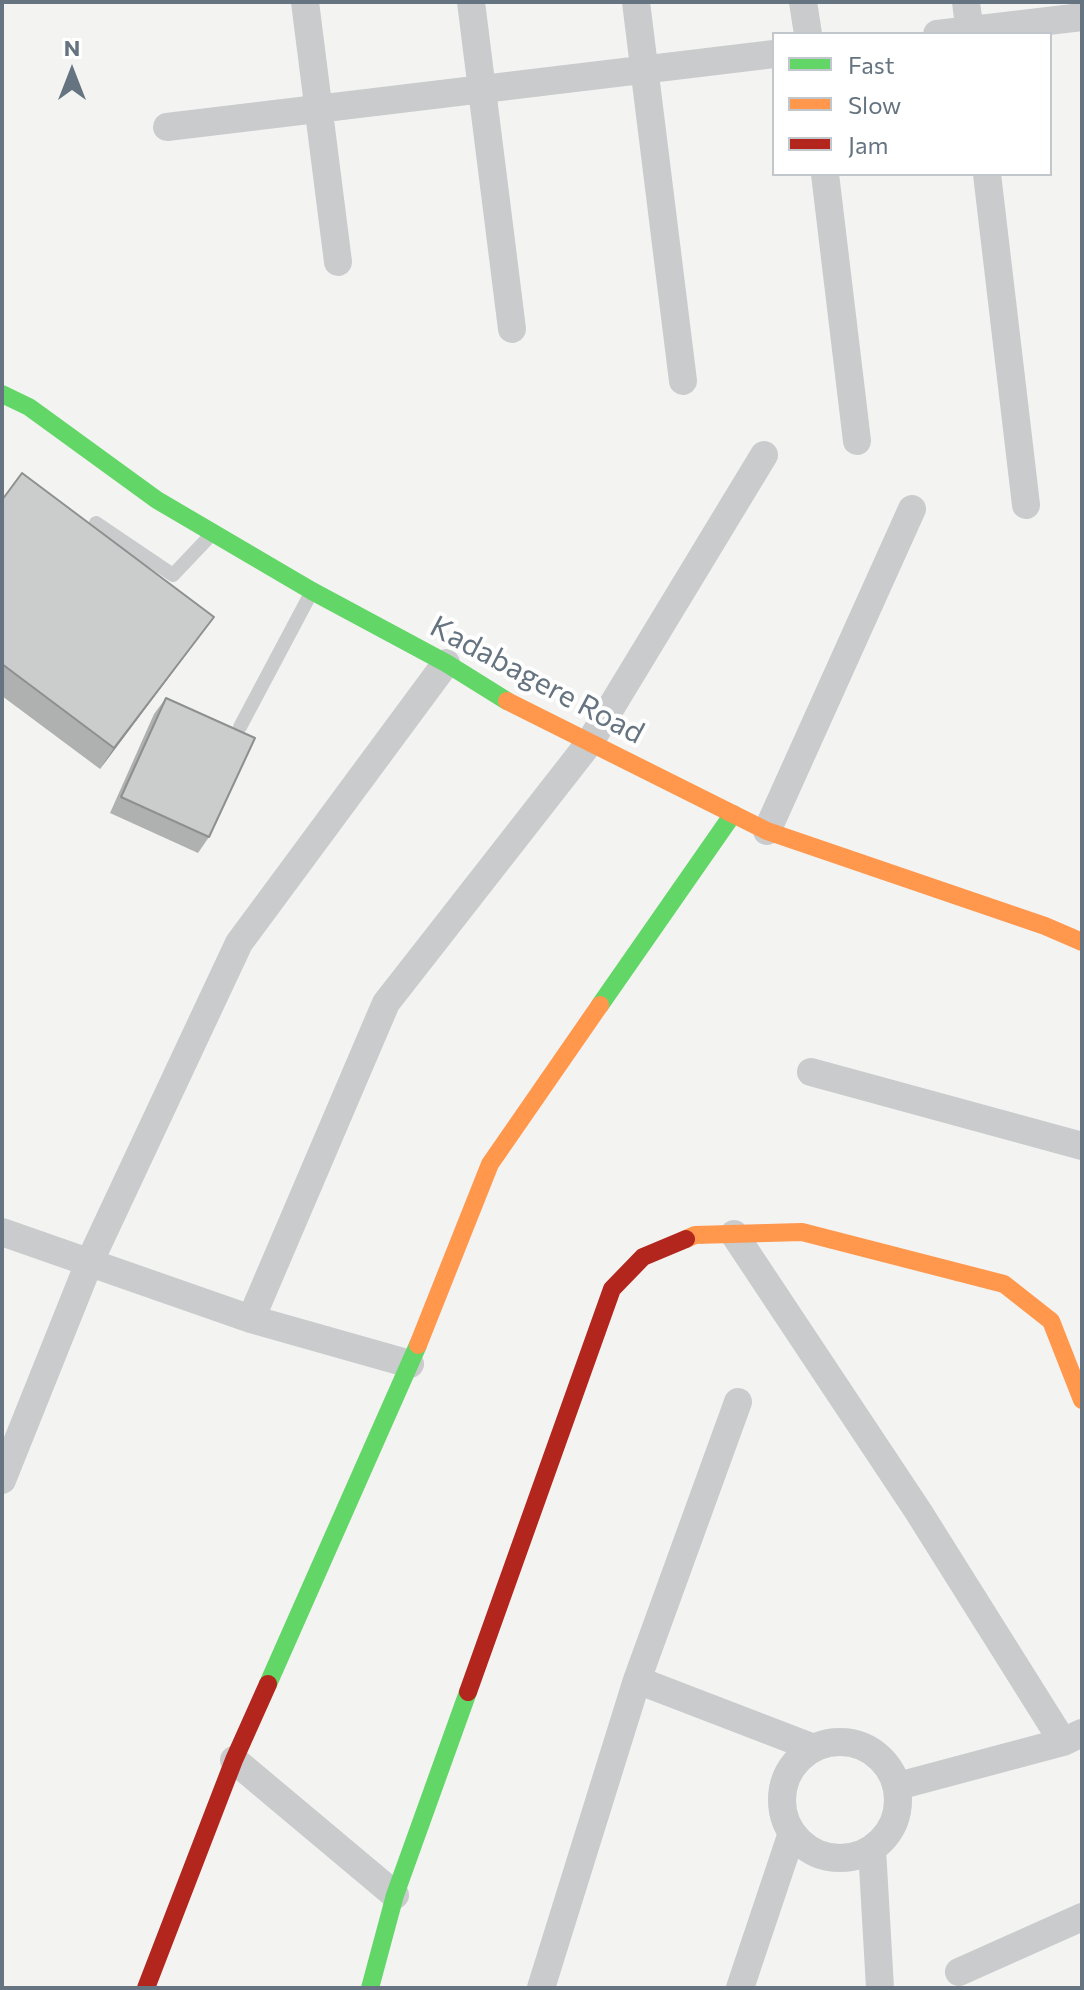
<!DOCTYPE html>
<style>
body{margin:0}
#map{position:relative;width:1084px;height:1990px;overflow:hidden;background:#f3f3f2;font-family:Commissioner,sans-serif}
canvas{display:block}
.frame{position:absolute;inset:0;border:4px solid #657480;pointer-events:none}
.legend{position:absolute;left:772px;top:32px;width:280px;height:144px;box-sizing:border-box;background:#fff;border:2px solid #c1c7cc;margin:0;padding:10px 14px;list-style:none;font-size:24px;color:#657480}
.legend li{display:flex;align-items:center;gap:16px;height:40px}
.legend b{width:40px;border:2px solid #c1c7cc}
.north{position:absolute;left:32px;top:32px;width:80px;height:80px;-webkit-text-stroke:6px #fff;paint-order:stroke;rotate:0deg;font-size:22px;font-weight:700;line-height:32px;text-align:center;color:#657480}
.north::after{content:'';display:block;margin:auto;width:28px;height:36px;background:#657480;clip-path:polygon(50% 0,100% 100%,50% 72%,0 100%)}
</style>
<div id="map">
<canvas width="1084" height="1990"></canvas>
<div class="frame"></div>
<ul class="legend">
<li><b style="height:10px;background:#63d668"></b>Fast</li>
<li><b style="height:10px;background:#ff974d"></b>Slow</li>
<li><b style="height:10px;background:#b3261e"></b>Jam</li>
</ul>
<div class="north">N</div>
</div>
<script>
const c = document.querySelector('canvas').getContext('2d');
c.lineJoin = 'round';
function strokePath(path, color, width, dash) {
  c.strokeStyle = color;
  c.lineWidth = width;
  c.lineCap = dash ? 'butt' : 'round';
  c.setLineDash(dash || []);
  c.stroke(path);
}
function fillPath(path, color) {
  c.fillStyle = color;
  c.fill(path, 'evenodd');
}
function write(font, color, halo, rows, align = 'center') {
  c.font = font + ' Commissioner,sans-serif';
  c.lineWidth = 8;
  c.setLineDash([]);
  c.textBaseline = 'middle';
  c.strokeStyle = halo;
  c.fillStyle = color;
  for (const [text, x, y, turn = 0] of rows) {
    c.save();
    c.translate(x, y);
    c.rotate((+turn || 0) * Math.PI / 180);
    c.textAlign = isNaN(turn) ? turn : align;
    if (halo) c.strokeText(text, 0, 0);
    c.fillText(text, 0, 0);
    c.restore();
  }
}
strokePath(new Path2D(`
 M96,523L173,575L210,536
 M240,727L310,595`), '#c9cbcc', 14);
strokePath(new Path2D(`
 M305,2L338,262
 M471,2L512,329
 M636,2L683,381
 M803,2L808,34
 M966,2L970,34
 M937,34L1082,17
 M167,127L774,54
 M825,174L857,441
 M987,174L1026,505
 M767,831L912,509
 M811,1072L1082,1146
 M2,1232L251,1319L410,1364
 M734,1234L918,1511L1063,1742
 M251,1319L386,1003L590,742L764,455
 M2,1480L89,1263L239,943L446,663
 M637,1680L814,1748
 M782 1800a58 58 0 1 1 116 0a58 58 0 1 1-116 0Z
 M234,1760L395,1895
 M898,1786L1063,1742L1082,1733
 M872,1849L880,1988
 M959,1972L1082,1917
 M541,1988L637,1680L738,1402
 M740,1988L792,1833`), '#c9cbcc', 28);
strokePath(new Path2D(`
 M2,394L29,407L157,500L312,591L446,663L507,701
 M600,1005L733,814
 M268,1684L418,1345
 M370,1988L395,1895L468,1692`), '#63d668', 18);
strokePath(new Path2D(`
 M507,701L767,831L1045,926L1082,942
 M686,1239L695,1235L802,1232L1004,1284L1051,1321L1082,1400
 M418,1345L490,1164L600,1005`), '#ff974d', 18);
strokePath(new Path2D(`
 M468,1692L612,1289L643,1257L686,1239
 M146,1988L234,1760L268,1684`), '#b3261e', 18);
fillPath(new Path2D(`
 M2,500L199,637L100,769L2,696Z
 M166,698L209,837L198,853L110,813L154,714Z`), '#afb0b0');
fillPath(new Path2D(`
 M214,617L100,769L114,748Z`), '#8e9090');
const building = new Path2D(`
 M22,473L214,617L114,748L2,664V500Z
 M166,698L255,738L209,837L121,797Z`);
fillPath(building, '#cbcdcd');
strokePath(building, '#8e9090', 2);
write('30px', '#657480', '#fff', [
 ["Kadabagere Road",537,680,28]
]);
</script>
